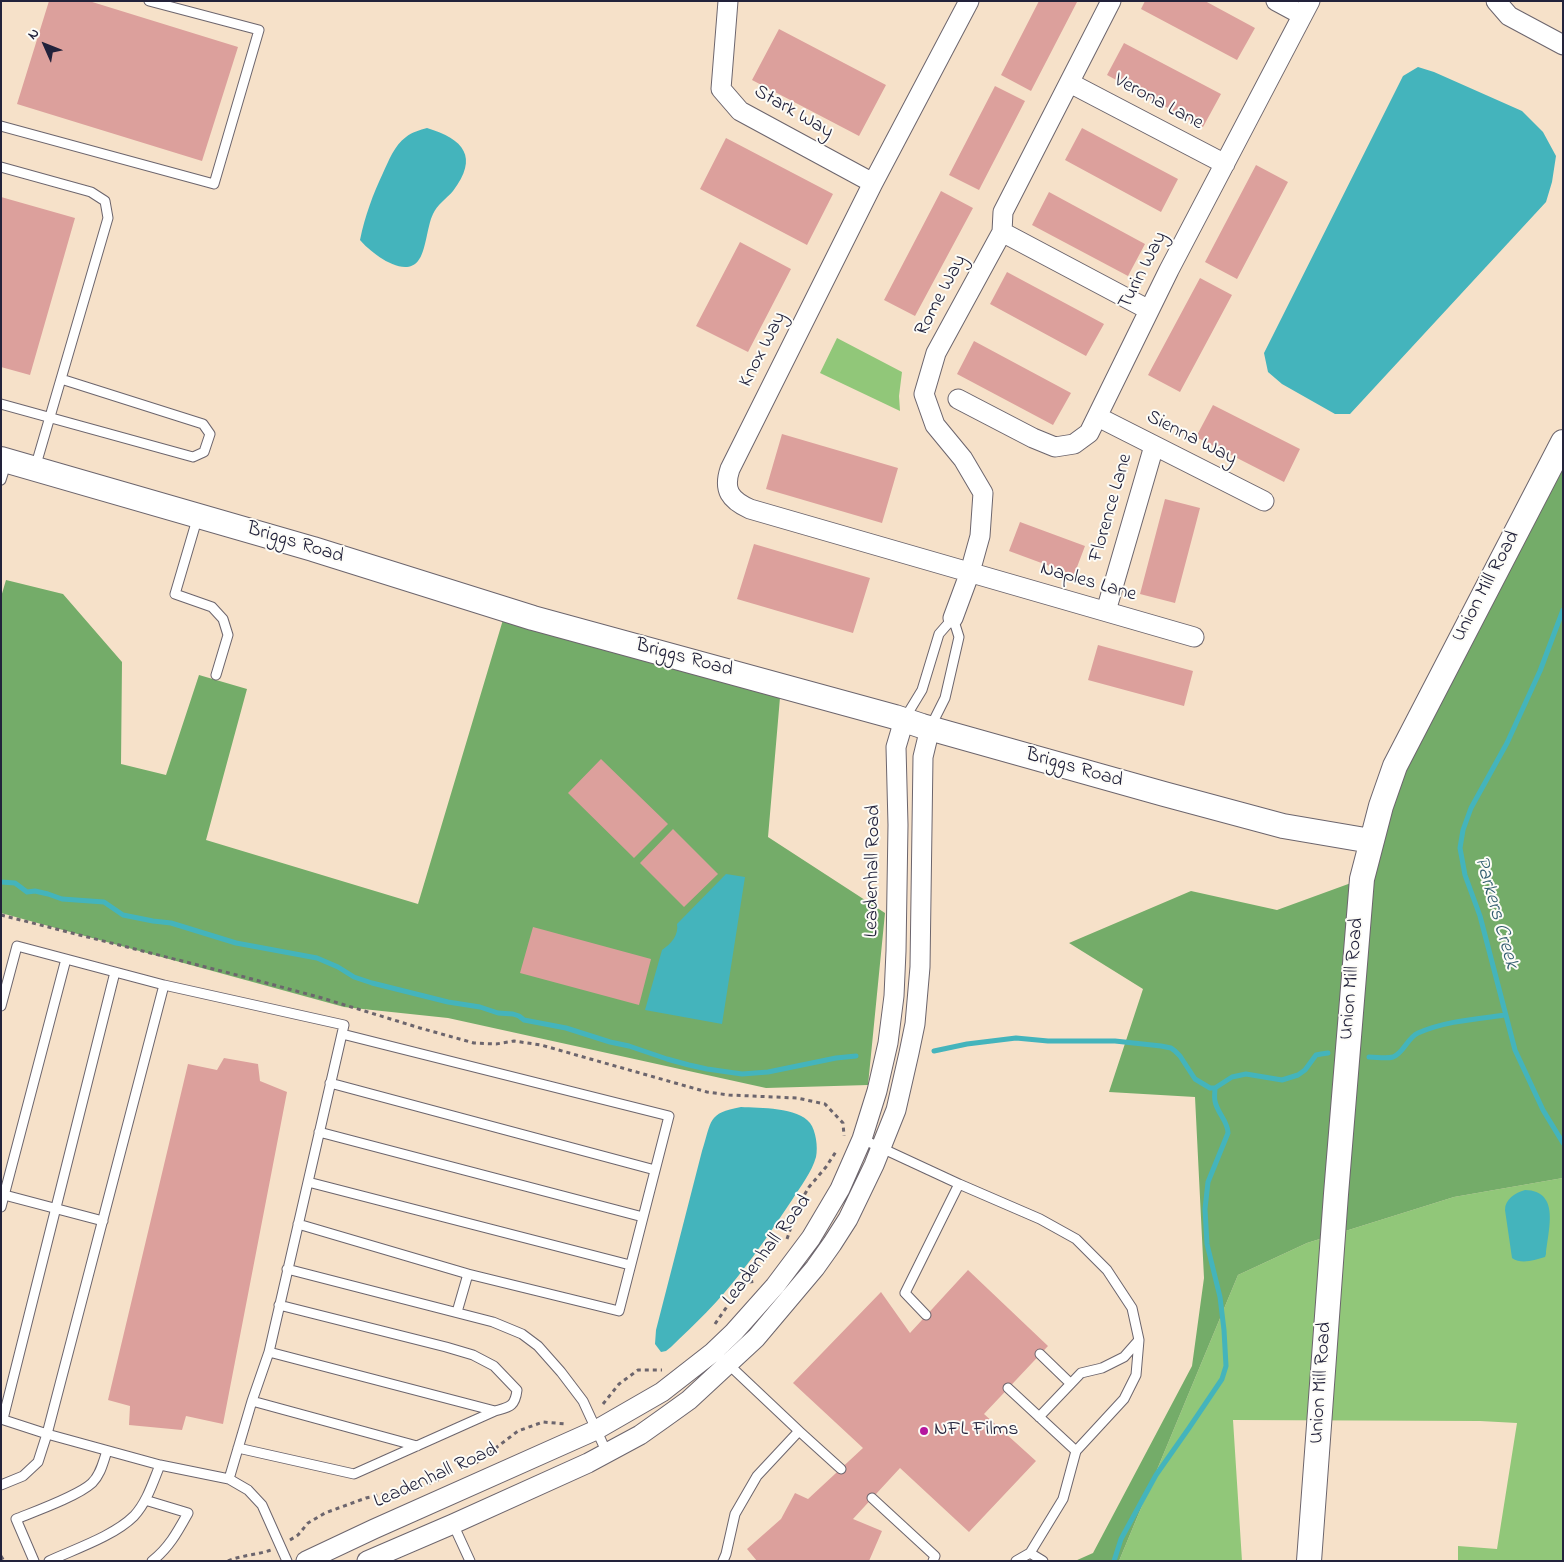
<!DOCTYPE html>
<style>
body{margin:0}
#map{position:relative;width:1564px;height:1562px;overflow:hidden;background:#f6e1c9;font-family:"Indie Flower",sans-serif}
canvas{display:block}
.frame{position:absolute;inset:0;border:2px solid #22223b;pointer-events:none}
.north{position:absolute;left:20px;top:20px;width:50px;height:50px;-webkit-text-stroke:4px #fdfcf7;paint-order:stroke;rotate:314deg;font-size:14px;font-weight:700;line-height:20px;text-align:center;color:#22223b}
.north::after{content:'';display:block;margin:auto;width:18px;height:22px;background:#22223b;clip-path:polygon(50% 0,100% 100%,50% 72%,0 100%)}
</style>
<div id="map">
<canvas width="1564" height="1562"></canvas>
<div class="frame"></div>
<div class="north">N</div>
</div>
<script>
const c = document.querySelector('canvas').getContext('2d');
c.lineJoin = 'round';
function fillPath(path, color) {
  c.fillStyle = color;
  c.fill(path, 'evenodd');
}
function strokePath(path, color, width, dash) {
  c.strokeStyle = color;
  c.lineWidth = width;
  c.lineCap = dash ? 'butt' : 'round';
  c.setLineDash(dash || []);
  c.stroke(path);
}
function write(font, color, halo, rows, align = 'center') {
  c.font = font + ' "Indie Flower",sans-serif';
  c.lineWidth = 4;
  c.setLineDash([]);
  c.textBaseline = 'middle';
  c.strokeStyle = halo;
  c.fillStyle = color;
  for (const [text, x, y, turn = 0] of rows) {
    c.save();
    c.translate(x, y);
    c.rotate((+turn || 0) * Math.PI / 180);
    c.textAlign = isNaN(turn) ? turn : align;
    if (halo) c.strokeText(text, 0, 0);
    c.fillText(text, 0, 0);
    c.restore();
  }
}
fillPath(new Path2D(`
 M837,338L902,372L899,396L900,411L820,373Z
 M1563,1178V1561H1458V1546L1497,1549L1517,1423L1480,1421L1233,1420L1242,1561H1119L1238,1275L1307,1243L1454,1197Z`), '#91c779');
fillPath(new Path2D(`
 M1563,450V1178L1454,1197L1307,1243L1238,1275L1119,1561H1075L1093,1553L1192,1366L1204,1278L1195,1097L1109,1092L1143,989L1069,943L1191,891L1277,910L1362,879L1371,841Z
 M6,580L63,594L122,662L121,764L166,775L199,675L247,689L206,840L418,904L508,603L781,686L768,837L885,913L868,1085L766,1088L448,1018L344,1007L1,913V597Z`), '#74ac69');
fillPath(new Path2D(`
 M1418,67L1434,72L1522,111L1543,132L1556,156L1552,182L1546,202L1350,414H1335L1282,384L1268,372L1264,353L1403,76Z
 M427,128C464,139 479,157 453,191C447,198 437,205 433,214C427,226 426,252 418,261C404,279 370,252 360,240C365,216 373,194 383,173C389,160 394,146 406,137C412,132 420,130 427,128Z
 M726,874L745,877L722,1024L645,1010L662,950C671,944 679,935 677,924Z
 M741,1107C760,1108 798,1107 810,1123C816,1131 818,1147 816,1157C812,1172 800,1187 792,1200C775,1225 758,1251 739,1275C719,1301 695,1324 671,1347L666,1351L661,1352L655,1344L656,1330L702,1151C712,1121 707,1113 741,1107Z
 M1525,1190C1561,1191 1548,1230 1546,1254L1545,1257C1534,1260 1522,1265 1512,1258L1505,1210C1505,1199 1515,1193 1525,1190Z`), '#44b4bc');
strokePath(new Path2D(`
 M1563,610L1540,671L1507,743L1471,808L1463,830L1460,848L1465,875L1480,916L1515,1050L1543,1110L1563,1143
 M1,882L15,883L27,892L35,891L48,894L62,899L104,902L123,915L153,921L171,923L236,943L317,958L338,967L354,977L372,983L448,1002L480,1007L498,1013L513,1014L519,1016L524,1020L566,1028L610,1042L629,1046L667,1059L689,1065L707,1069L742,1074L768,1072L836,1058L856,1056
 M934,1051L967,1044L1016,1038L1048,1041H1115L1161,1046L1171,1048L1175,1051L1180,1056L1195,1079L1210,1088H1215L1232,1077L1246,1074L1282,1080L1298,1075L1305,1070L1316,1055L1321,1054L1328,1053
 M1369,1057C1377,1057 1386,1059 1393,1057C1404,1053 1407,1038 1418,1033C1445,1021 1476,1019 1506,1015
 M1114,1561L1121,1539L1156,1475L1189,1428L1222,1379L1226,1366L1224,1330L1220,1297L1207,1244L1205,1209L1208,1182L1228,1133C1228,1121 1217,1113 1215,1101C1214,1097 1215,1092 1215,1088`), '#44b4bc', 5);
fillPath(new Path2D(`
 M49,1H89L238,47L202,161L17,104Z
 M1039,1L1077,2L1031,91L1001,75Z
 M1145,1H1205L1255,28L1237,60L1141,9Z
 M779,29L886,85L859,136L752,80Z
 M1124,43L1221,94L1203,127L1107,75Z
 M995,86L1025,101L979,190L949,175Z
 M1082,128L1178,179L1161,212L1065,160Z
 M726,138L833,194L807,245L700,189Z
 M1256,165L1288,182L1237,279L1205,262Z
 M941,191L973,208L915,316L884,300Z
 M1049,192L1145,244L1128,276L1032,225Z
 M1,197L75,218L30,375L1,367Z
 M740,242L791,269L748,352L696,326Z
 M1007,272L1104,324L1086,356L990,304Z
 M1200,278L1232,295L1180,392L1148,375Z
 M974,341L1071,393L1053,425L957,374Z
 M1213,405L1300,449L1284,482L1196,437Z
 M782,434L898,468L882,523L766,489Z
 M1165,499L1200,508L1175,603L1140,594Z
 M1020,522L1085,546L1074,575L1009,551Z
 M754,544L870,578L853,633L737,599Z
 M1098,645L1193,671L1184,706L1088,680Z
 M601,759L668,824L634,858L568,793Z
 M673,829L718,874L684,907L640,863Z
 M533,927L651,959L639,1005L520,973Z
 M224,1058L258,1064L260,1081L287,1092L223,1424L186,1416L182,1430L129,1425L130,1406L108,1400L188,1064L217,1070Z
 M968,1270L1048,1346L984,1414L1036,1461L969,1532L900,1468L853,1519L882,1531L869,1561H757L747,1549L781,1519L795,1493L808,1499L863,1448L793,1383L881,1292L910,1333Z`), '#dca09c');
const service = new Path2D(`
 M1,126L214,184L259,30L149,1
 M1,167L91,192L105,201L108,218L35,468
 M1,404L193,457L204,452L210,434L203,424L61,379
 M1,480L7,461
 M198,516L175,594L212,607L223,619L228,635L216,675
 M905,718L922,690L939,634L953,618
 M930,728L945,698L959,637L953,618
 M1,1006L17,946L164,985
 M342,1034L669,1116L619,1311L468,1274
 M330,1083L655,1170
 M319,1132L643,1217
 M862,1139L959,1184L1040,1219L1076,1239L1107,1270L1132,1308L1139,1340L1136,1375L1124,1399L1076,1451L1063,1499L1030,1553L1016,1561
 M308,1182L630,1265
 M1,1194L103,1221
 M1,1207L66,959
 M298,1224L468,1274L457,1312
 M287,1269L493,1322L522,1334L538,1346L561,1372L583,1401L607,1453
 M279,1305L446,1347L473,1355L494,1366L517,1390C515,1407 509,1407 495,1411
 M926,1315L905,1293L959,1184
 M1040,1354L1070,1383
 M1008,1388L1076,1451
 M252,1401L417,1446
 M1,1417L4,1420L47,1434L164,985L344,1025L269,1352L252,1401L229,1479L248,1490L262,1505L287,1561
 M1039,1417L1081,1373L1102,1368L1124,1357L1139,1340
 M3,1419L115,972
 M799,1431L841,1469
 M238,1448L354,1474L495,1411L269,1352
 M1,1485L23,1476L38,1462L47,1434L160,1465L229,1479
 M872,1498L935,1556L933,1561
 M145,1500L188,1513C178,1531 169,1548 152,1561
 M453,1524L470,1561
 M1030,1553L1043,1561
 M34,1561L16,1519C36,1511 78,1496 92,1483C101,1474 103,1462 107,1451
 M49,1561C75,1549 114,1536 134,1516C147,1502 153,1482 160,1465
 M723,1561L726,1554L735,1514L757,1476L799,1431L727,1363`);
const minor = new Path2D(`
 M728,1L721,89L740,111L873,183
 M969,1L873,183L730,469C723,490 730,500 750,509L1194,637
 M1276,1L1302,15
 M1496,1L1509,16L1563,45
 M1070,83L1225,164
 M1002,232L1149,310
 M958,399L1033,438L1055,447L1074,444L1089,433L1169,270L1310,1
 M1098,417L1264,501
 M1106,611L1154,446
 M953,618L970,572L980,536L983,493L963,459L935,425L924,394L936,353L1002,232L1003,212L1111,1
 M306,1561L374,1529L596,1430L662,1392L712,1353L734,1332L775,1286L811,1238L840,1189L862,1139L877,1091L888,1043L894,996L896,951L898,825L896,747L904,720
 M367,1561L453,1524L588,1463L640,1435L664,1418L689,1400L756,1338L815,1268L832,1244L848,1219L874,1165L896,1110L909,1053L915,1024L920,967L923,757L930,728`);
const tertiary = new Path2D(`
 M1,459L313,549L533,618L895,717L922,726L1164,794L1283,826L1371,841
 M1309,1561L1336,1194L1362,879L1381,806L1395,766L1563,442`);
strokePath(service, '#6c656d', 11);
strokePath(minor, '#6c656d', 21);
strokePath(tertiary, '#6c656d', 26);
strokePath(new Path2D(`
 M1,915L241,976L322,998L420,1028L474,1043L496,1044L514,1041L541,1045L707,1092L729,1095L797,1098L825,1104L843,1123L844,1136
 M787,1239L798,1206L809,1187L826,1167L837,1150
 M715,1324L743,1283L757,1281
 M603,1404L619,1384L638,1370H662
 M476,1463L518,1431L543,1422L567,1424
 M290,1540L298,1535L308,1523L325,1513L366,1498L387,1493L411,1491L445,1477
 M1,1556L4,1561
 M228,1561C242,1555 257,1555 271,1550`), '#6c656d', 3, [4, 4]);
strokePath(service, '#fff', 9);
strokePath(minor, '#fff', 19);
strokePath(tertiary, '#fff', 24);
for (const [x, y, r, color] of [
 [924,1431,5,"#b5179e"]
]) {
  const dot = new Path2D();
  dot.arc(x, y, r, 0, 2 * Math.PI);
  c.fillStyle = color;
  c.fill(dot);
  strokePath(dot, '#fdfcf7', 2);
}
write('20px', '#22223b', '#fdfcf7', [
 ["Verona Lane",1158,103,28],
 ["Stark Way",793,113,30],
 ["Turin Way",1144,271,-63],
 ["Rome Way",942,296,-62],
 ["Knox Way",764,350,-63],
 ["Sienna Way",1191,439,27],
 ["Florence Lane",1112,508,-74],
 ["Briggs Road",295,544,17],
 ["Naples Lane",1088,583,16],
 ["Union Mill Road",1487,587,-62],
 ["Briggs Road",684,659,15],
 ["Briggs Road",1074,769,16],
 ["Leadenhall Road",874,871,-89],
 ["Union Mill Road",1353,979,-85],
 ["Leadenhall Road",768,1251,-53],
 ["Union Mill Road",1322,1383,-86],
 ["Leadenhall Road",436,1477,-24]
]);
write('20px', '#22223b', '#fdfcf7', [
 ["NFL Films",934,1431]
], 'left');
write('italic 21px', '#305c6f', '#fdfcf7', [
 ["Parkers Creek",1495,913,74]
]);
</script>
